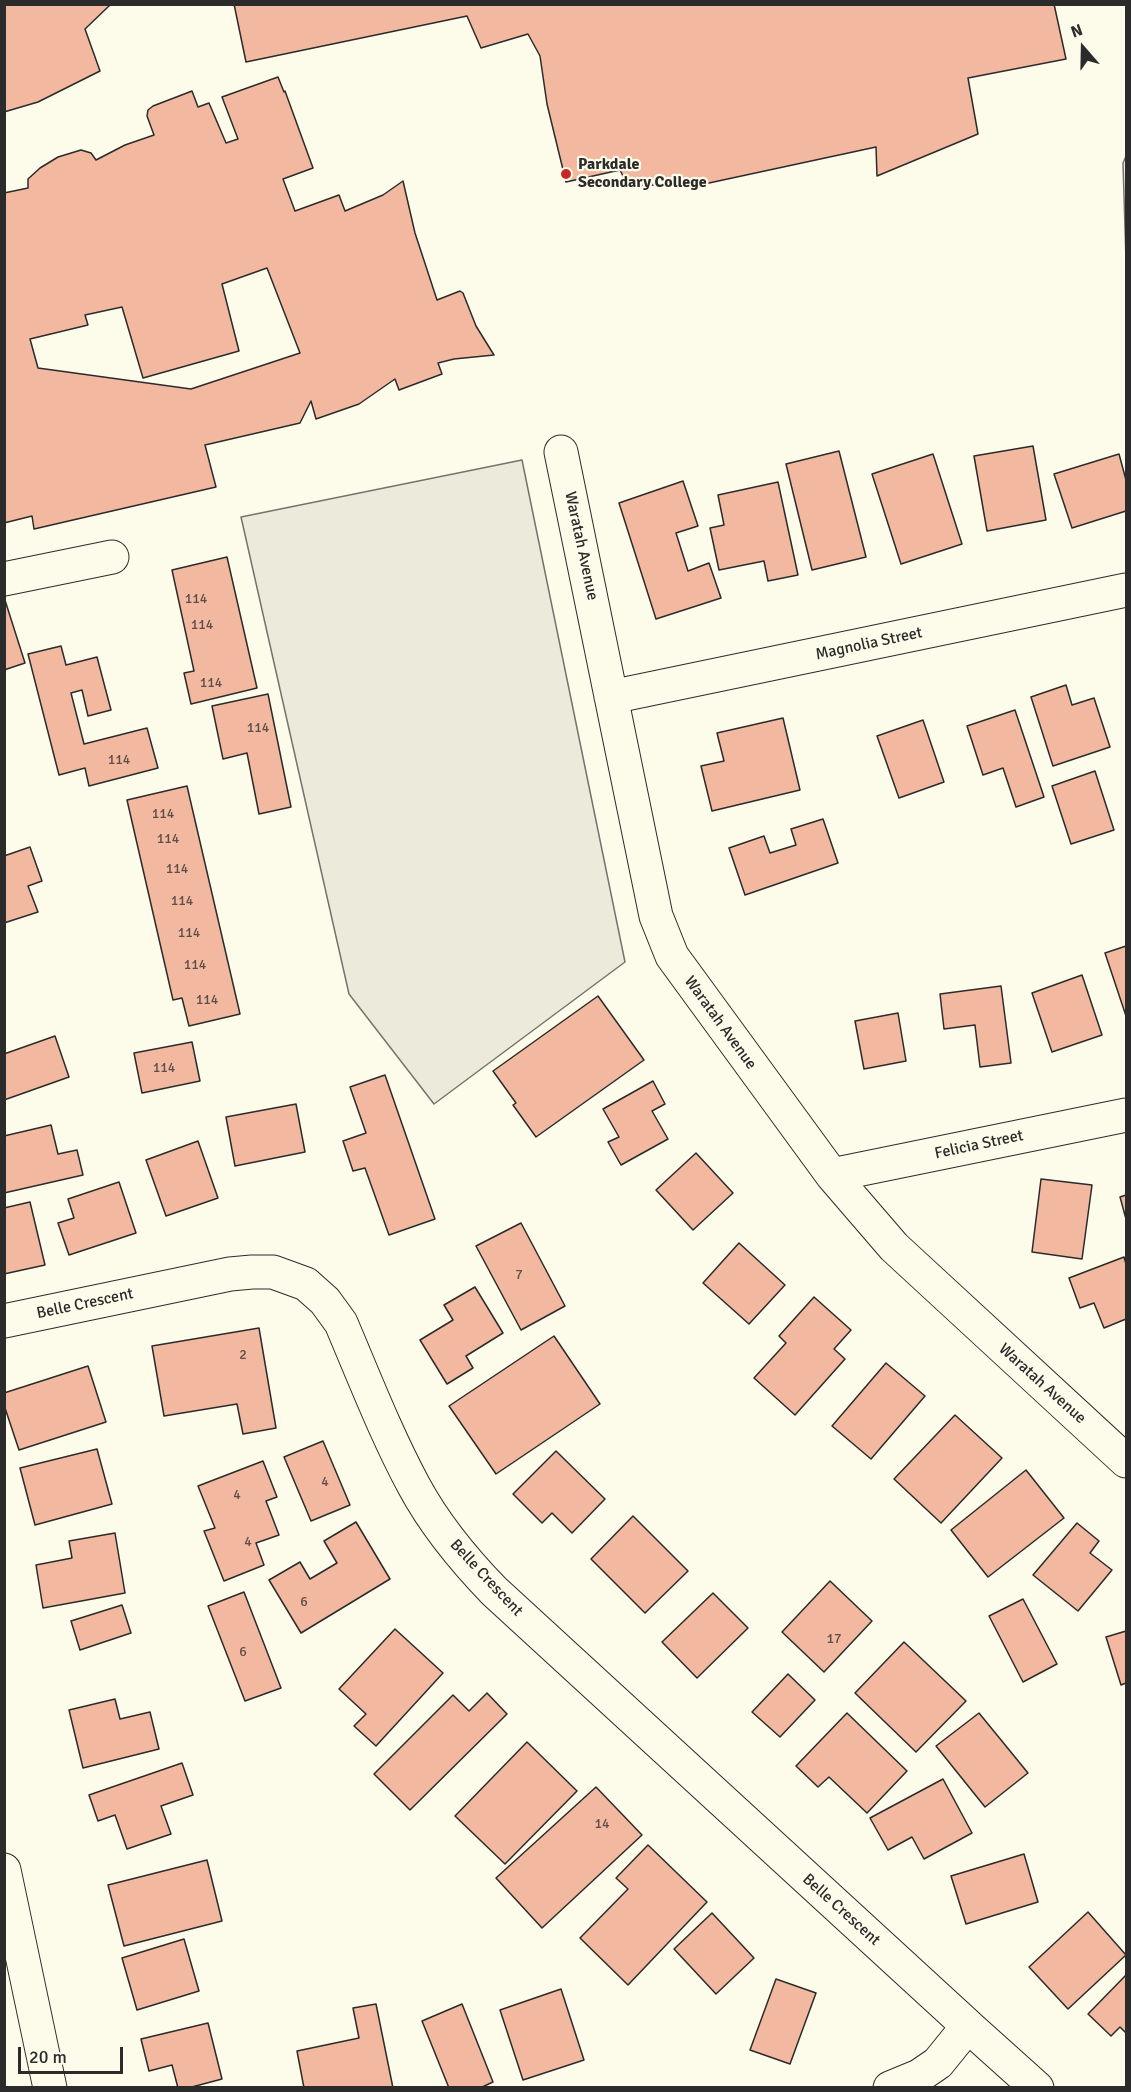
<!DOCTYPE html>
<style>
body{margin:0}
#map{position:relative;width:1131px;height:2092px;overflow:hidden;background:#fdfbea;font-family:Signika,sans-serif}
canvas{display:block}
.frame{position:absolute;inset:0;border:6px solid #2b2b2b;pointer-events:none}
.north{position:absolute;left:1053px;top:18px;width:60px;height:60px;-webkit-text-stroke:4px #fdfbea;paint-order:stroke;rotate:340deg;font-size:16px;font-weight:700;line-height:24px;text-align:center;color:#2b2b2b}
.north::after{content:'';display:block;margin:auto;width:21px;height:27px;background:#2b2b2b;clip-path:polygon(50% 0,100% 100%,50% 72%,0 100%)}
.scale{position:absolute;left:18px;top:2047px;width:105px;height:27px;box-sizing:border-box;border:3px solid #2b2b2b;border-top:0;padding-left:8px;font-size:18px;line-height:21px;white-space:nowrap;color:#2b2b2b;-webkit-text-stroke:4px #fdfbea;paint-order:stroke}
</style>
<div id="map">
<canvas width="1131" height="2092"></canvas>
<div class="frame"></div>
<div class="north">N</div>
<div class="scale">20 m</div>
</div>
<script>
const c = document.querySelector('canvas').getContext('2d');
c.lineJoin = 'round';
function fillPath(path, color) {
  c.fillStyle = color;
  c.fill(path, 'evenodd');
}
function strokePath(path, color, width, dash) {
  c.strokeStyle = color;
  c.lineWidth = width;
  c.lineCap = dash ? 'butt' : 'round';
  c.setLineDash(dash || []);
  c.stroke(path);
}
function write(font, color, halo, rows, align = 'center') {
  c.font = font + ' Signika,sans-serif';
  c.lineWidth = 4.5;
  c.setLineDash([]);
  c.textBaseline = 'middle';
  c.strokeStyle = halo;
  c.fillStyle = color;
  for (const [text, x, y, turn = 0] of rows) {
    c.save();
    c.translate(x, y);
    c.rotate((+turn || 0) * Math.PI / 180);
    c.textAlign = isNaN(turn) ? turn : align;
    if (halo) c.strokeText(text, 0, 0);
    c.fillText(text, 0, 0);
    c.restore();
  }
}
const green = new Path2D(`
 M1126,156V261L1123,163Z
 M522,460L625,962L434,1104L349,994L241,517Z`);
fillPath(green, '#ecebdb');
strokePath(green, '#74746e', 1.5);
const building = new Path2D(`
 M4,4H107L109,6L85,29L100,71L38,102L4,112Z
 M234,4H1054L1066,59L968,78L978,134L877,176L876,147L709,183L628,186L620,170L566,182L547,104L540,56L528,34L481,48L467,16L246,62Z
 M278,77L284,92L285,91L313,168L283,179L295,211L339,195L345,211L383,195L403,181L415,233L437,300L460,291L463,293L476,326L494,355L454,359L438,363L442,374L399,390L395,379L359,404L316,419L311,401L300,423L205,445L216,487L34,529L32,516L4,523V193L28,188V179L40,168L58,157L81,150L91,153L96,160L125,145L154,135L147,116L148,110L153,106L192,91L198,107L209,103L226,143L238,139L222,97ZM267,268L300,353L191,389L38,368L30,339L88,325L85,315L122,307L143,378L239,351L222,284Z
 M1033,446L1046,520L987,531L974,456Z
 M839,451L866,557L812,570L786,464Z
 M933,454L962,544L901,564L872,474Z
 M1119,454L1126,480V511L1072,528L1054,474Z
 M683,481L698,526L676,533L688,571L709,563L721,598L656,619L619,503Z
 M778,482L798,575L768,581L764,561L719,570L710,528L724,525L718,495Z
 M227,557L257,688L191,704L184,673L194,671L172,570Z
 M4,597L25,663L4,670Z
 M61,646L66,665L97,657L111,710L88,716L82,690L71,693L84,744L147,728L158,768L89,786L85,768L59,775L28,654Z
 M1066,685L1072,705L1094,698L1110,747L1053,766L1031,697Z
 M268,694L291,807L259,814L247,753L223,759L212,706Z
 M1015,710L1044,797L1016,807L1003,768L983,775L967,726Z
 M783,718L800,790L712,811L701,766L724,761L717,733Z
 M923,720L944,782L899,798L877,736Z
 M1095,771L1114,830L1071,844L1052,786Z
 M187,786L240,1014L189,1026L182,998L173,1000L127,800Z
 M823,819L838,863L745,895L729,848L764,836L770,853L796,845L791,829Z
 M30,847L42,881L28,886L38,912L4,923V856Z
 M1126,946V1016L1105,953Z
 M1082,975L1102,1035L1052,1052L1032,993Z
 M1001,986L1011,1063L980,1067L975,1025L944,1029L940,994Z
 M598,996L644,1060L536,1137L513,1105L516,1103L493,1071Z
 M898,1013L906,1061L864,1069L855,1021Z
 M55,1036L69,1077L4,1100V1054Z
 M192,1042L200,1081L142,1093L134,1053Z
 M385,1075L435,1219L389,1235L365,1168L353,1171L343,1141L366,1133L350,1087Z
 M653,1081L665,1104L652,1111L668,1139L621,1165L608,1142L619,1137L603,1109Z
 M296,1104L305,1152L235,1166L226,1117Z
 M51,1125L58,1154L77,1150L83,1175L4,1193V1136Z
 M198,1141L218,1198L166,1216L146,1160Z
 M696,1153L733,1193L693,1230L656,1190Z
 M1041,1179L1092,1185L1082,1259L1032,1252Z
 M119,1182L136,1233L69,1255L58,1223L74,1218L68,1199Z
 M1126,1195V1219L1120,1197Z
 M30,1202L45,1265L4,1274V1208Z
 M521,1223L565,1306L521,1330L476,1246Z
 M739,1243L785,1285L749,1324L703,1283Z
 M1124,1257L1126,1264V1319L1104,1328L1094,1303L1080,1308L1069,1278Z
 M475,1287L503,1333L466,1356L473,1368L447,1384L420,1340L453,1320L444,1305Z
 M814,1297L851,1330L834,1349L845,1359L795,1415L754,1378L786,1343L779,1336Z
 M259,1328L276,1428L243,1434L237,1404L164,1416L152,1346Z
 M554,1336L600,1404L496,1474L449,1406Z
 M886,1363L925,1396L871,1459L832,1426Z
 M88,1366L106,1422L19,1450L4,1405V1393Z
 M955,1415L1002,1458L941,1523L894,1479Z
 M323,1441L350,1505L311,1521L284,1457Z
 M97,1449L112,1504L35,1525L20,1468Z
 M556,1451L605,1499L572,1533L552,1513L542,1523L513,1494Z
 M263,1461L277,1497L266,1501L279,1535L256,1543L264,1565L224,1581L204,1531L215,1528L198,1486Z
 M1026,1470L1064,1518L988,1577L951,1530Z
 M633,1516L688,1571L645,1613L591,1559Z
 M356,1522L390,1579L301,1633L269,1580L300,1562L310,1579L337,1563L324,1541Z
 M1077,1523L1099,1541L1090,1553L1112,1570L1078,1611L1033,1575Z
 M115,1533L125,1593L43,1608L36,1565L72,1558L69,1541Z
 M830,1581L872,1621L824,1672L782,1632Z
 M244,1592L281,1688L245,1701L208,1606Z
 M713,1593L748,1628L697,1678L662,1642Z
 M1023,1599L1057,1664L1023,1682L989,1616Z
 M122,1605L131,1633L80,1650L71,1621Z
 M395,1629L443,1673L376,1746L354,1726L366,1714L339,1689Z
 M1126,1631V1683L1121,1685L1106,1637Z
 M904,1642L966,1701L916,1752L855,1693Z
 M788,1674L815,1700L780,1737L752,1712Z
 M487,1693L507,1714L410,1810L374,1774L453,1695L469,1711Z
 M115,1699L120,1719L150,1712L159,1749L83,1768L69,1710Z
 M847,1713L907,1771L867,1813L829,1777L818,1787L796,1766Z
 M979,1713L1028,1773L985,1807L936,1746Z
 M527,1742L577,1791L505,1864L455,1816Z
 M182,1763L193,1795L161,1806L171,1834L127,1849L115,1815L98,1821L89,1795Z
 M943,1779L972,1833L924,1859L912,1837L888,1850L870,1818Z
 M596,1787L642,1835L542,1928L496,1878Z
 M648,1845L707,1902L628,1985L580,1938L628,1889L616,1878Z
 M1024,1854L1038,1902L966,1924L951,1876Z
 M207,1860L222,1921L124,1946L108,1885Z
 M1088,1912L1126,1955L1068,2009L1029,1967Z
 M712,1913L754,1958L716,1994L674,1949Z
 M184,1939L199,1991L137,2010L122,1958Z
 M1126,1975V2033L1120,2027L1111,2036L1088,2014Z
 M776,1979L816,1993L790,2064L750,2050Z
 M561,1989L584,2060L523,2080L500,2010Z
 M376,2004L393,2088H304L297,2051L359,2038L353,2008Z
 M462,2004L493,2082L480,2088H449L422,2021Z
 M208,2023L222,2079L188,2088H178L172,2065L149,2071L141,2039Z`);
fillPath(building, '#f2b8a0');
strokePath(building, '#2b2b2b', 1.5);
const minor = new Path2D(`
 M561,452L656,916L672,956L832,1175L894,1247L1126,1461
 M4,579L112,557
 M611,697L1126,590
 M832,1175L1126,1115
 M4,1321L230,1274L252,1272H273L306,1284L325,1301L341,1323C364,1377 386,1434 414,1486C435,1525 463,1559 494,1591L968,2026
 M4,1870L50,2088
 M890,2088L919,2076L938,2063L968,2026L1037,2088`);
strokePath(minor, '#2b2b2b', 35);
strokePath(minor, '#fdfbea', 33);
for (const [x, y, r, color] of [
 [566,174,6,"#c62828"]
]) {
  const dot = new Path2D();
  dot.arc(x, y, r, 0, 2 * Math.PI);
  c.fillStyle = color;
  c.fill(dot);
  strokePath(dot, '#fdfbea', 2);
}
write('14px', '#5d4e48', null, [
 ["114",196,599],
 ["114",202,625],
 ["114",211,683],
 ["114",258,728],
 ["114",119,760],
 ["114",163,814],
 ["114",168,839],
 ["114",177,869],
 ["114",182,901],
 ["114",189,933],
 ["114",195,965],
 ["114",207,1000],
 ["114",164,1068],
 ["7",519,1275],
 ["2",243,1355],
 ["4",325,1482],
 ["4",237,1495],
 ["4",248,1542],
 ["6",304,1602],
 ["17",834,1639],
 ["6",243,1652],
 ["14",602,1824]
]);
write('bold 16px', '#2b2b2b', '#fdfbea', [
 ["Parkdale",578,165],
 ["Secondary College",578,183]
], 'left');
write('16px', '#2b2b2b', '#fdfbea', [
 ["Waratah Avenue",581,546,78],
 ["Magnolia Street",869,644,-12],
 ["Waratah Avenue",720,1023,54],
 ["Felicia Street",979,1145,-12],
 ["Belle Crescent",85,1304,-12],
 ["Waratah Avenue",1042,1384,42],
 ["Belle Crescent",486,1578,47],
 ["Belle Crescent",841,1910,42]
]);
</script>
